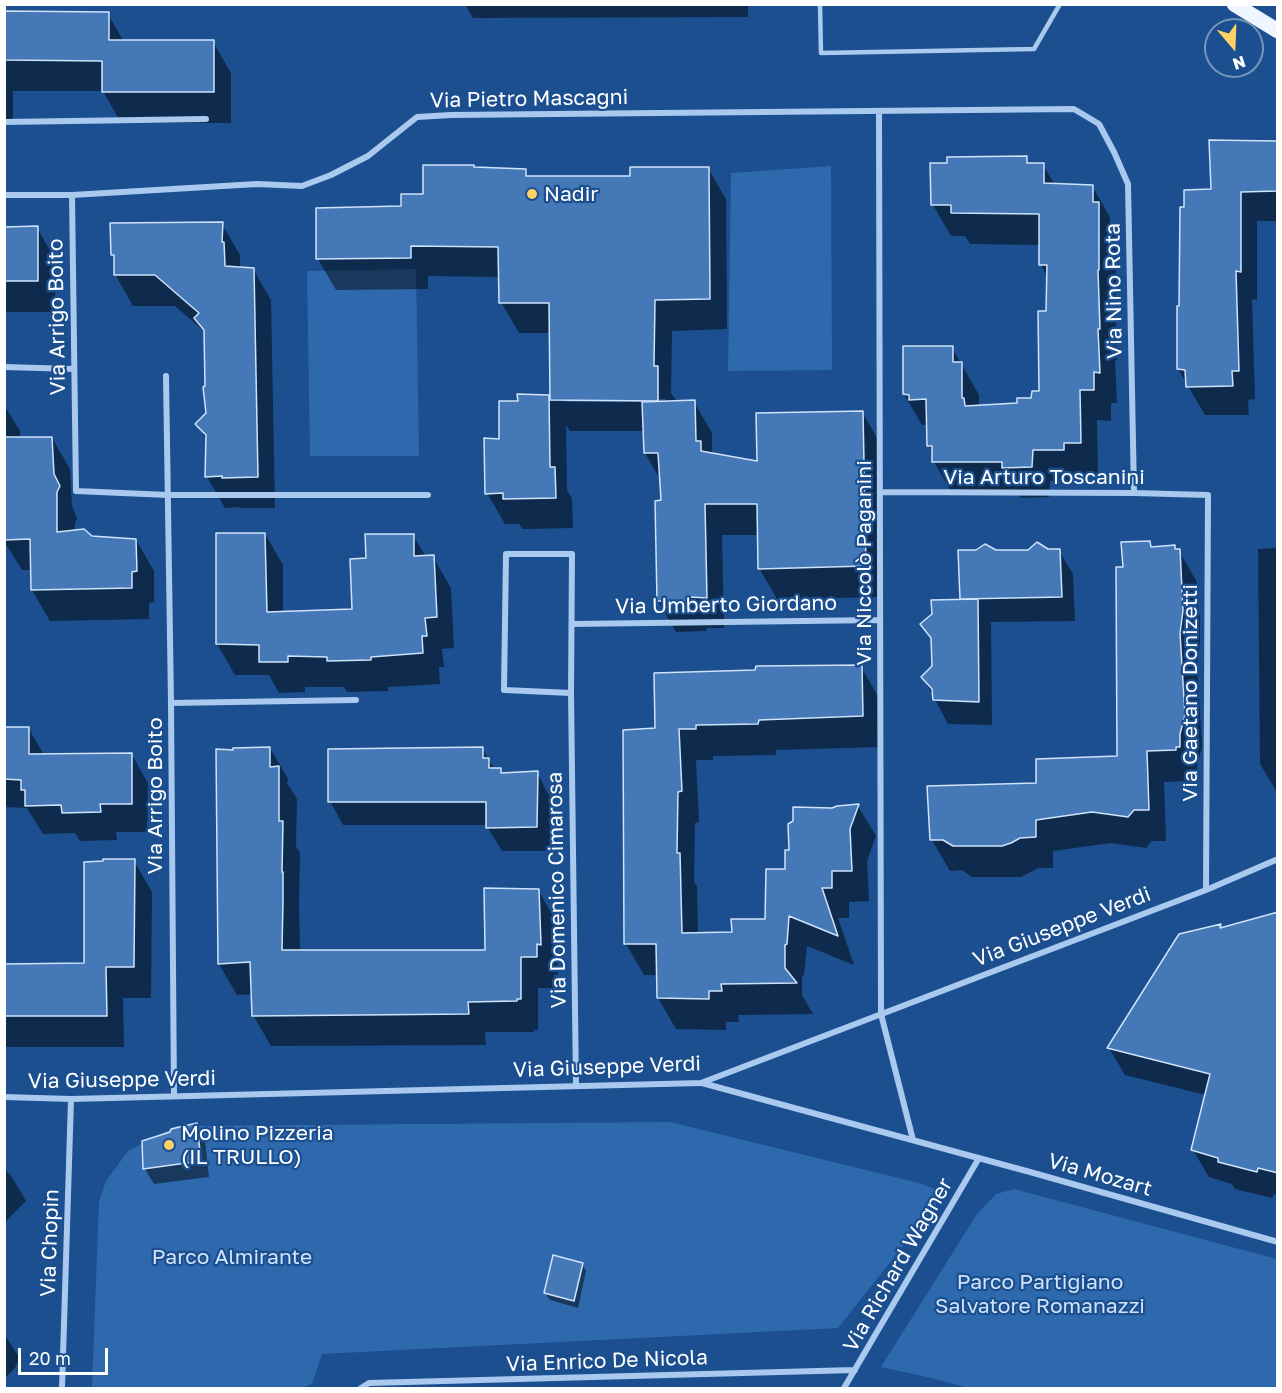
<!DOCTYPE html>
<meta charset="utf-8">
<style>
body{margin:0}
#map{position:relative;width:1282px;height:1393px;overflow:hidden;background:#1b4f8f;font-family:"Golos Text",sans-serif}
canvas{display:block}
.frame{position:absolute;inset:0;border:6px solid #fff;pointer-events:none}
.north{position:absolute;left:1204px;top:18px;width:60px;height:60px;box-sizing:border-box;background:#1b4f8f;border:2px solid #7695bc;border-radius:50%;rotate:161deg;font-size:16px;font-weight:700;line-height:24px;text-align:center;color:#fff}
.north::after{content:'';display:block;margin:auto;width:21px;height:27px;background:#ffd166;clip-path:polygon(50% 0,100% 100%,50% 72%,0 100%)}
.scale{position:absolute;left:18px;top:1348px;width:90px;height:27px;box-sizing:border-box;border:3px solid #fff;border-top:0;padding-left:8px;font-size:18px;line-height:21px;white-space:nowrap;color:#fff;-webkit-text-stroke:4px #1b4f8f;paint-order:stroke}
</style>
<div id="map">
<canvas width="1282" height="1393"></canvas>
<div class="frame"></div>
<div class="north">N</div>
<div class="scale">20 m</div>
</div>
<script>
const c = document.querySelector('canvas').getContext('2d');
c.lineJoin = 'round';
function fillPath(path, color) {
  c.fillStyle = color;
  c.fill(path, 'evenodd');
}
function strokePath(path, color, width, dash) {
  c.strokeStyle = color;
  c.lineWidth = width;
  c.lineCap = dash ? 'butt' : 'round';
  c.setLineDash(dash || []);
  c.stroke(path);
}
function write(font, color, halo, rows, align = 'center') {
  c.font = font + ' "Golos Text",sans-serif';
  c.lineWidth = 4.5;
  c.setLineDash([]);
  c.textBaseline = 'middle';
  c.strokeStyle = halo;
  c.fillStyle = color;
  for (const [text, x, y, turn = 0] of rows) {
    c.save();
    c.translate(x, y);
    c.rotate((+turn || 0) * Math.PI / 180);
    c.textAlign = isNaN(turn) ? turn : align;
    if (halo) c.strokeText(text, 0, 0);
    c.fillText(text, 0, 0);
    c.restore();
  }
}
fillPath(new Path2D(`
 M831,166L832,370L728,371L731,173Z
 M416,269L419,456H310L307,271Z
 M670,1122L919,1183L935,1189L937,1203L838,1328L322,1354L312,1384L301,1388H92L99,1201L106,1181L128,1151L171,1129L177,1126Z
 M1014,1189L1277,1259V1388H969L931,1378L881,1367L977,1214L996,1194Z`), '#2e69ad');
fillPath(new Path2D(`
 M465,4H748V17L473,18Z
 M4,13L108,14L124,42H213L231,73V123H121L103,91H13V125L4,124Z
 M1278,142V221H1257V300L1252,299L1255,399L1248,400L1249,415H1205L1178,369L1180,307L1186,209Z
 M1026,158L1030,164L1043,165L1055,185L1092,186L1110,217V225L1116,235V300H1115L1117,360H1115L1117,403H1111V421L1097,420L1098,473L1081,474V481H1050L1049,497L1021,498L1018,492L952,493L934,462V454L928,445V430L926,425H922L904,394L952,348L979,395V406L1018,404L1033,399L1041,393L1047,312L1048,278L1041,265V245L970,244L965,236H951L933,205Z
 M708,168L726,199L727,329L672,331L671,393L675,399V402H694L712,433V454L758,462L862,412L880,443L883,597L777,599L759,568V535H722L724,628H707L706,631L676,632L658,601L662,502L661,481L645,453L644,431H570L566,425L567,490L572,499L573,528L523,529L519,524H505L487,493L500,441L520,402L548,396L552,402L551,333H519L501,302L500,277L428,276V289L336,290L318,259L403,207L475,169L525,171L529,178L632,177ZM567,399H666V402H567Z
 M222,224L240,255V268L253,269L271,300L275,508H241L240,507L225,508L207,477L208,442L197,424L207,414L206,336L203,330L175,306H133L115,274V260L112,255Z
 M4,228H37L55,259V312H4Z
 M4,405L20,431V438H52L70,469L72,506L77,518L75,524L74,531L91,537L136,540L154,571V602L149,603V619L50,621L32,590V570H22L4,541Z
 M265,534L283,565V613L354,611L367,559L413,535L426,557H433L451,588L454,648L442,649L444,667H439L440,684L388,687V691L347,692L344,687H305V692L279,693L269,675H235L217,644Z
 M1149,543L1152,548L1179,551L1197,582V599L1200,619V643L1197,665L1202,747L1197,766V778H1193V781L1164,782L1166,841H1152L1146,848L1111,843L1053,851V868H1038L1021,877H972L962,870L950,871L932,840L1038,784L1119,757L1125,569Z
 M1278,548V794L1260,764L1258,549Z
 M996,551H1059L1073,574L1075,621L990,622L991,624L992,725L948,724L923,677L933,667L932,642L922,625L963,601L962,598Z
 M861,667L879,698L880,747L776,750V755L713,756V760H696L699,822L695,823L694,882L697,886L698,934H733L767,920L786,870L790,851L833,810L858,806L876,836L867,861L869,901L849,902V918H838L854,965L807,946L804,975L802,976V995L813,1014L738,1015L739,1022H726V1030L676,1029L658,998V975H644L626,944L657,729Z
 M4,729H29L44,755H132L148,783L147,832H116L117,840L80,841L75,833L43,834L27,808L4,807Z
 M270,748L288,779L287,783L297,799L296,846L300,853L299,903L300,952L487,951L538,890L556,921L558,975L554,974V988H538V1030H534V1032H485L486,1045L271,1046L253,1015V994L237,995L219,964Z
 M482,748L495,770H500L503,775L537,773L550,797V851H502L488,828V825H343L330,801Z
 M134,861L152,892L151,998H123L124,1047H4V966L86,964Z
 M1278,913V1195L1274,1194L1272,1198L1235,1189L1232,1184L1209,1177L1193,1150L1206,1095L1125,1075L1109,1048L1220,926L1222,929Z
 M196,1124L205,1140L209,1177L154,1184L145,1169L171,1133Z
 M4,1169L12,1177L26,1201L4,1223Z
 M582,1264L586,1271L578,1308L550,1300L545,1293Z
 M4,1334L21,1360L15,1365L16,1367L4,1379Z`), '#0007');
const building = new Path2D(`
 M4,11L109,12V40H214V92H102V61L4,60Z
 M1209,140L1278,141V191L1241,192V272L1236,271L1239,371H1232L1233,386L1186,387L1185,370L1177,369V306H1179L1180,207H1184V190L1211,189Z
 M1027,156V163H1044V183L1093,185V202H1099V270H1098L1100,329H1098L1100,373L1094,372V390H1080L1081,443H1064V450H1033L1032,467L1002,468V462H932V446H927L926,399L909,400V395L903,394V346H953V362H962V398H964L965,406L1017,403V398H1031L1032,391H1039L1038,311H1046L1047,265H1039V214L951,213V205H931L930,163H947V157Z
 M423,165H474V167L526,169V176H630V167H709L710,299L655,300L654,366H658V401L550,400L549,303H499L498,247L411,246V258L316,259V208L401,206V194H423Z
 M223,222L222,242H224L225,266L254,268L258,477L222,478V476L205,477L206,435L195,424L206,413L203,387L205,386L204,330L194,318L199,313L155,275H114V255H111L110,223Z
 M38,226V281H4V227Z
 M517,394L549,395L550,467H555L556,498L503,499V493L485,494L484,438L499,439V401H518Z
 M695,400L696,441H701V451L757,461L756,413L863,411L866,566L758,569L757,504H705L707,598L689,597V601H657L655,501L661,500L658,453H644L642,402Z
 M4,437H52L54,474L60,486L57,492V532L84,529L92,536L136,539L137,571L132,572V588L31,590L30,539L4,540Z
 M216,533H265L267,612L352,609L350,559L366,558L365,534H414V556L434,555L437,617L425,618L427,636H422L423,653L371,657V660L327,661V657L288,656V662H259V645L216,644Z
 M1150,541L1151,547L1175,545V549H1180L1183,611L1180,633L1185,715L1180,734V747H1176V750L1147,751L1149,810H1134L1128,817L1092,812L1036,820V837L1020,838L1011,843L1002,846H953L943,840H930L927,786L1036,783V759L1117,756L1116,567H1123L1121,542Z
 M1037,542L1048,549H1060L1062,597L960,599L958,550H976L985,544L996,550H1028Z
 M978,599L979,702L933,700L932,689L921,677L932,666L931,638L920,624L932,614L931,600Z
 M862,665L863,716L759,720L758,724L696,725V729H679L682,791L678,792L677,853H680L682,933L732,932L731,919H765L766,869H785V850H789L788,824L793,821V807L832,808L837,806L859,804L850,829L852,871H832V888H822L838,936L789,916L787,944L785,945V968L797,983L721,984L722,991H709V999L657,998L656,944H624L623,730L655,728L654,673L755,670L756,666Z
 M4,727H29V754L132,753V804H100L101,812L62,813L61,805L25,806V790H21V780L4,779Z
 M270,747V767L279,766V821H283L282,872H283V901L282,950H485L484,888L539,889L541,945L537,944V957H521V999H517V1001L468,1002L469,1014L252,1016L250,962L218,964L216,749L233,750V748Z
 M483,747V758H489V768H501V773L538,771L537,827L486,828V802H328V749Z
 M103,859H135L134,967H106L107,1016H4V964L84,963V862L103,861Z
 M1278,912V1173L1258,1168L1257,1172L1218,1162V1158L1191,1150L1210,1074L1107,1048L1179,934L1221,924L1220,928Z
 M197,1123L201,1161L143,1169L142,1141L170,1132L171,1129Z
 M553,1255L583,1263L574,1301L544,1293Z`);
fillPath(building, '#4478b7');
strokePath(building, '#cfe3fa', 1.5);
strokePath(new Path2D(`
 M820,4L821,53L1034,49L1060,4`), '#a9c9ee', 4.5);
strokePath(new Path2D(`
 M879,111L881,1014L913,1140
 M4,122L206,119
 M4,195H72L257,184L302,186L331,175L368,156L417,117L451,115L1074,109L1099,124L1114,152L1128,184L1134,493
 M72,195L76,491L168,495H428
 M4,367L74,369
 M166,376L171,703L174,1096
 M880,492L1134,493L1208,495L1206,890
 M572,624L880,620
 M571,693L504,690L506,554H572L571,693L576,1086
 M171,703L356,700
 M702,1083L1030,1172L1278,1242
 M4,1097L71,1099L701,1083L1206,890L1278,859
 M62,1388L71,1099
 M361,1388L369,1383L855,1370
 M844,1388L979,1158`), '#a9c9ee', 6);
strokePath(new Path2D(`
 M1234,4L1278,31`), '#f0f6ff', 15);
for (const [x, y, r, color] of [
 [532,194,6,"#ffd166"],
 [169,1145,6,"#ffd166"]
]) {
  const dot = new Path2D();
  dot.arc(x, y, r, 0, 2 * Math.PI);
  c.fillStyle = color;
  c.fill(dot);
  strokePath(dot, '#1b4f8f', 2);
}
write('21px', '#fff', '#1b4f8f', [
 ["Via Pietro Mascagni",529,99,-1],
 ["Via Nino Rota",1114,291,-91],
 ["Via Arrigo Boito",57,317,-91],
 ["Via Arturo Toscanini",1044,477],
 ["Via Niccolò Paganini",864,563,-90],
 ["Via Umberto Giordano",726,605,-1],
 ["Via Gaetano Donizetti",1190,693,-90],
 ["Via Arrigo Boito",155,796,-90],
 ["Via Domenico Cimarosa",557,890,-91],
 ["Via Giuseppe Verdi",1062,927,-21],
 ["Via Giuseppe Verdi",607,1067,-2],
 ["Via Giuseppe Verdi",122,1080,-1],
 ["Via Mozart",1100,1175,16],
 ["Via Chopin",50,1243,-88],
 ["Via Richard Wagner",898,1265,-60],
 ["Via Enrico De Nicola",607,1361,-2]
]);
write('21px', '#fff', '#1b4f8f', [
 ["Nadir",544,194],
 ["Molino Pizzeria",181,1133],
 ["(IL TRULLO)",181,1157]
], 'left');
write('21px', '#cfe3fa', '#1b4f8f', [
 ["Parco Almirante",232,1257],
 ["Parco Partigiano",1040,1282],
 ["Salvatore Romanazzi",1040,1306]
]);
</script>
